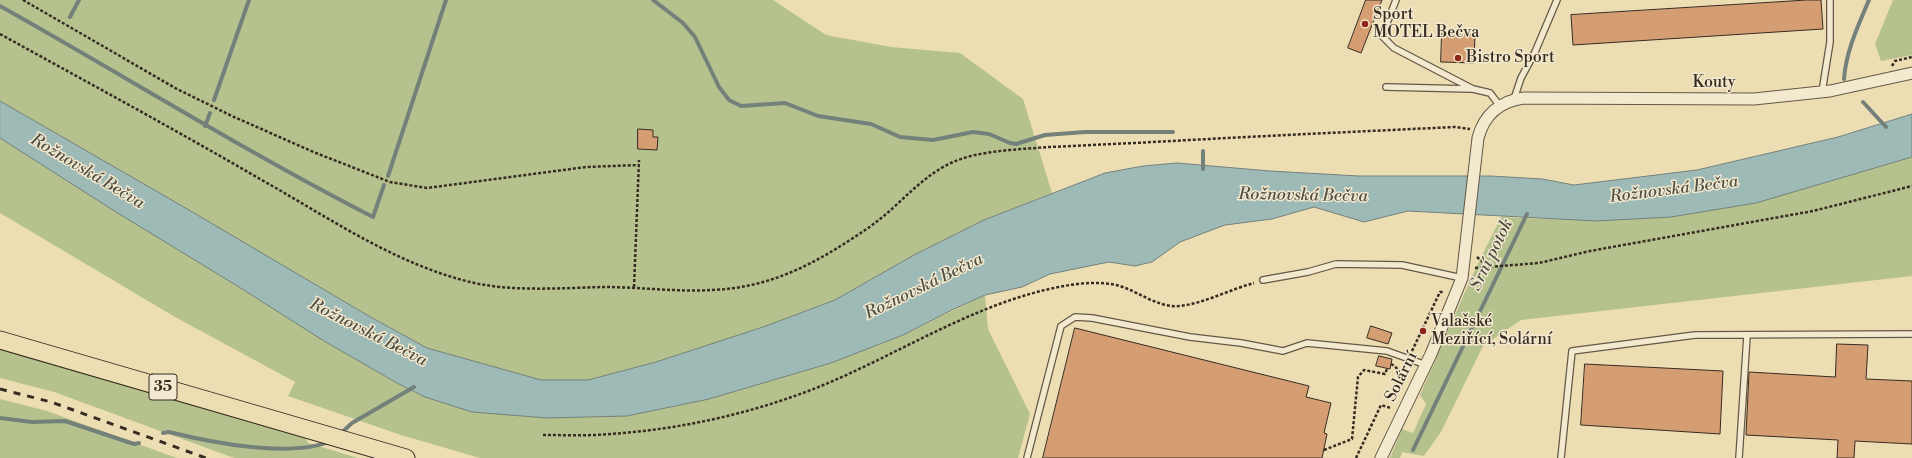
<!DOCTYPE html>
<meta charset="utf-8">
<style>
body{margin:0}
canvas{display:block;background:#edddb3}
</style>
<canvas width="1912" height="458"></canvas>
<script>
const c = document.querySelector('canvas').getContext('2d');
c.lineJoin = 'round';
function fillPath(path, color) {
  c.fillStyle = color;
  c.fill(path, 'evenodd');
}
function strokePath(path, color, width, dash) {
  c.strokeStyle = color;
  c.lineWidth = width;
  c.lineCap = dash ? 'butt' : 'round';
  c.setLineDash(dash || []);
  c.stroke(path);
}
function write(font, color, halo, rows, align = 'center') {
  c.font = font + ' "Libre Bodoni",serif';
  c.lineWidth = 3;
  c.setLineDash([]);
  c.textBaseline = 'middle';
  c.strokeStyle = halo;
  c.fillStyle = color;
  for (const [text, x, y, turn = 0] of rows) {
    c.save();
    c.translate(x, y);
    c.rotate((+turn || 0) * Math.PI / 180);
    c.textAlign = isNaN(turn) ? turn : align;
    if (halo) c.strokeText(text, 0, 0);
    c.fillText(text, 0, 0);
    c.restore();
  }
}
fillPath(new Path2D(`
 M0,0H773L826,35L891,47L960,53L1023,99L1052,193L984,220L914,255L835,300L766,326L656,362L588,380H541L509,372L427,348L367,315L0,101Z
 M1893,0H1912V55L1881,61L1875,44Z
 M0,138C79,188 159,237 238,286C300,324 360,365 425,397L627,416L709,399L831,363L903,335L985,295L988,329L1030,414L1018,458H480L401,435L288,396L295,382L175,317L0,213Z
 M1912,157V276L1521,320L1483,346L1441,432L1424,456L1402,452L1400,458H1390L1402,429L1413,433L1426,404L1420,395L1472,276L1501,217L1542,219L1671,217L1756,203Z
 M0,350L304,435L308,443L358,458H234L54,392L0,378Z
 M0,399L47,411L177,458H0Z`), '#b6c28e');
const water = new Path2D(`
 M0,101L189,210L367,315L427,348L541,380H588L656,362L766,326L835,300L914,255L984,220L1105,173L1143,166L1177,163L1270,171L1359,176H1491L1542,179L1574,185L1697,170L1838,137L1912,114V157L1756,203L1671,217L1596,221L1408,211L1364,222L1314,207L1272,219L1225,225L1180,242L1152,262L1135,266L1109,262L1050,274L1022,287L985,295L954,309L903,335L831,363L709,399L627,416L547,418L472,412L425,397L397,383L324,341L239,287L116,212L0,138Z`);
fillPath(water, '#9dbab7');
strokePath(water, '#74817b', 1);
strokePath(new Path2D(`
 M653,0L683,23L695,37L719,87L729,100L741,106L785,103L818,116L871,124L900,137L933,140L973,132L989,134L1010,143L1016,144L1045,135L1085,132H1173
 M0,6C125,76 246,152 373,217L384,185
 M70,17L79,0
 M1844,79C1846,51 1858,26 1869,0
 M214,100L249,0
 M1863,102L1886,127
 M205,126L210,113
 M1203,169V151
 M388,176L446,0
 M0,418L32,422L65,421L134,444L139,443
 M163,433L169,432C213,443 291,458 331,441
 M339,435L352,423L414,387
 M1413,450L1527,214`), '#74817b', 4);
const building = new Path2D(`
 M1366,0H1382L1361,53L1348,48Z
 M1807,0H1821L1823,29L1573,45L1571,15Z
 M1442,33L1475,35L1474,63L1441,62Z
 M638,129L653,130V137H658L657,150L638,149Z
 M1371,326L1392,333L1388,344L1367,338Z
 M1075,328L1309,386L1306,397L1331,403L1324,433L1327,434L1322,458H1043Z
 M1837,344L1868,345L1866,379L1912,381V444L1855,441L1854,458H1837L1838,440L1746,435L1749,372L1835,377Z
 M1379,356L1392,359L1390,369L1376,366Z
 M1585,364L1723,371L1720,434L1581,425Z`);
fillPath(building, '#d59d72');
strokePath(building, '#362c22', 1);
const lane = new Path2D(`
 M1396,0L1382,36L1394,48L1473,89L1490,93L1500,106
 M1386,87L1471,89
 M1822,92L1830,42V0
 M1514,99L1521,78L1535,52L1557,0
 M1263,280L1308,272L1336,264L1402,265L1462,278
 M1027,458L1061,326L1075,317L1092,318L1190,337L1241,343L1283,351L1307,343L1387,351L1426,365
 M1561,458L1572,351L1695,335L1912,334
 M1739,458L1747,336`);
const street = new Path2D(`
 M1381,458L1431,354L1462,278L1478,138C1484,115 1500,101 1524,98L1754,99L1830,91L1912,73`);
const primary = new Path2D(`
 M0,340L406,458`);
strokePath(lane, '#645846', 8);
strokePath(street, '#645846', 13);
strokePath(primary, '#362c22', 19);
strokePath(new Path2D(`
 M23,0L177,89L234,117L316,153L390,182L427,188L586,167L639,165
 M0,34C87,82 174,129 260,179C328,217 393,263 470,282C511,292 561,288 603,287C639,287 676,292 712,290C765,288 807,268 850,240C866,230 880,220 894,207C918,185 938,164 971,156C996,150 1023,149 1049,147C1077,146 1106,144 1135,143C1241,137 1348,132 1455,127L1470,129
 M1892,66L1895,61L1912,57
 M1477,257L1490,268
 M1475,268L1539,263L1590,251L1813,211L1912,186
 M634,287L639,160
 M1412,351L1440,292H1444
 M1391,364C1401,369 1401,378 1401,388
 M543,435C565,435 588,436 610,434C683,429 754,413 821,386C894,356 965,310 1041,291C1065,285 1092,280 1116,285C1137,290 1157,308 1179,306C1203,304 1231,289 1254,283
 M1324,450L1352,439L1358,377L1364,370L1385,374L1387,369
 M1356,458L1381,405L1391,408`), '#362c22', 2.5, [3, 2]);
strokePath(lane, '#f3e9ce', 5.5);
strokePath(street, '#f3e9ce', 11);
strokePath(primary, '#edddb3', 17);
strokePath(new Path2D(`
 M0,389L51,402L206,458`), '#362c22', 3, [7, 7]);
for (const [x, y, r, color] of [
 [1365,24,4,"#8f2418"],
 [1458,58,4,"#8f2418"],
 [1423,331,4,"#8f2418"]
]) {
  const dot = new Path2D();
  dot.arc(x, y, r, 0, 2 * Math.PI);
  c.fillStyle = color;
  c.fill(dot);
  strokePath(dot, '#f3e9ce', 1.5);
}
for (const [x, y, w] of [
 [163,387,28]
]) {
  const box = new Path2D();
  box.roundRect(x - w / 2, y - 13, w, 26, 3);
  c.fillStyle = '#f3e9ce';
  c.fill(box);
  strokePath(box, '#362c22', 1);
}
write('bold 15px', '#362c22', null, [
 ["35",163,387]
]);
write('16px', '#362c22', '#f3e9ce', [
 ["Sport",1373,15],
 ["MOTEL Bečva",1373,33],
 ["Bistro Sport",1466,58],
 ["Valašské",1431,322],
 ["Meziřící, Solární",1431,340]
], 'left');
write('16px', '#362c22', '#f3e9ce', [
 ["Kouty",1714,83],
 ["Solární",1402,377,-64]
]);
write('italic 17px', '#505047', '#f3e9ce', [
 ["Rožnovská Bečva",87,172,31],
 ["Rožnovská Bečva",1674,190,-7],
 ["Rožnovská Bečva",1303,196,1],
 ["Srní potok",1492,255,-64],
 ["Rožnovská Bečva",924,287,-26],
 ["Rožnovská Bečva",368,333,27]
]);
</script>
